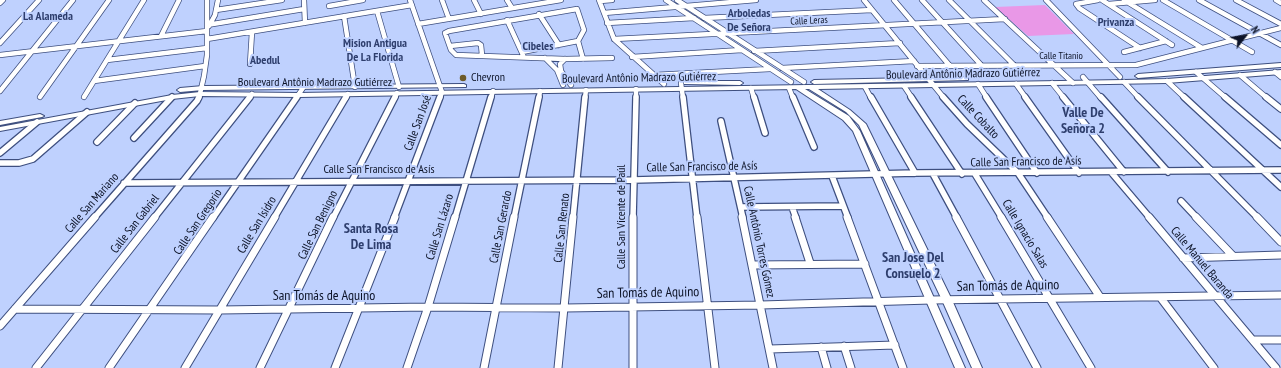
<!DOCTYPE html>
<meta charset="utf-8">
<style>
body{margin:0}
#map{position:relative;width:1281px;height:368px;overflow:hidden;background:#bfd1fe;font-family:"PT Sans Narrow",sans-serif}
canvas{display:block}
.north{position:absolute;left:1225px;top:16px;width:40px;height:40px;-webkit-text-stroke:3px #bfd1fe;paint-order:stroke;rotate:59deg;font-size:11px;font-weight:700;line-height:16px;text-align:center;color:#0c1327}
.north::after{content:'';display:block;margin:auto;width:14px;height:18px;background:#0c1327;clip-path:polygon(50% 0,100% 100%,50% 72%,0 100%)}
</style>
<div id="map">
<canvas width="1281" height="368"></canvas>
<div class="north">N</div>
</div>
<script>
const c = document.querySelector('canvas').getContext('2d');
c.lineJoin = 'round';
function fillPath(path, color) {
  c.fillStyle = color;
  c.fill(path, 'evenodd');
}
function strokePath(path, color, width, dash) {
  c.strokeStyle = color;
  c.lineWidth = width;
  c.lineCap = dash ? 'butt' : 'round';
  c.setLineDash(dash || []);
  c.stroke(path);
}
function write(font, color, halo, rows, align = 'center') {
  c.font = font + ' "PT Sans Narrow",sans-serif';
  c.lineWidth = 4;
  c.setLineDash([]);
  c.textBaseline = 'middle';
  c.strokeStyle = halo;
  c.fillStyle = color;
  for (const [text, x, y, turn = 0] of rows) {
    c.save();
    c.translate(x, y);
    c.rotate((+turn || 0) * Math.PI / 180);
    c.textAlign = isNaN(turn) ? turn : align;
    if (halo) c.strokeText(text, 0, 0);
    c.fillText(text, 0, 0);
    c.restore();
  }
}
fillPath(new Path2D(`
 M1045,5L1074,34L1028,36L995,7Z`), '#e998e7');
const minorFar2 = new Path2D(`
 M304,0L305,23
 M410,0L442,92L440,98
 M442,0L449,19
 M474,0L481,14
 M507,0L512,8
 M599,0L614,39L664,84
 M666,0L791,82
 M677,0L804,82
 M864,0L944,98
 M894,0L950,66
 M922,0L982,66
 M949,0L1015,66
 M984,0L1073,83
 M1046,0L1120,77
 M1098,0L1076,4L1079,8L1140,48
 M1102,0L1172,45
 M1124,0L1202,48
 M1163,0L1252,52
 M1199,0L1281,45
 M1236,0L1281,24
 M1276,0L1281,3
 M600,1L612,0
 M0,3L3,0
 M1109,4L1155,0
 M329,6L363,0
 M577,9L449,31L445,33L451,50L456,55L565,59L612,58
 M577,9L584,30L578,41L583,59
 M216,10L282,0
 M377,11L399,87
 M604,13L756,0
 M539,14L559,45
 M344,16L355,87
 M704,18L872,10
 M507,20L523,55
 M607,23L694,18
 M418,24L561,0
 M207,25L304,9
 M209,26L215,15L218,0
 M161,36L179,0
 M207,39L412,5
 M614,39L1005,19
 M0,43L39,0
 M450,46L478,43L481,45L482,55
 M754,51L900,43
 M522,52L578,41
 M1124,52L1166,41
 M0,55L207,31
 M632,57L742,50
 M545,58L557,70L563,85
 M565,59L560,64L561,71L571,85
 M107,60L207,48
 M250,64L252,32
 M917,66L1136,65L1281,28
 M782,68L914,61
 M1196,72L1226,98
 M1275,72L1281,77
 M654,75L770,69
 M1240,75L1267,98
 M1083,77L1101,98
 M94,81L205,66
 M1167,81L1185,98
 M1124,82L1139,98
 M681,83L683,98
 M1052,83L1064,98
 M978,84L987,98
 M1016,84L1026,98
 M904,86L912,98
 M865,87L871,98
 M751,88L754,98
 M789,88L793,98
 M0,91L73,0
 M40,97L109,0
 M84,97L144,0
 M199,98L204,76L207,55V0
 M249,98L252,94
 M296,98L303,88
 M346,98L348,94
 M395,98L397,93
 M491,98L493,91
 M539,98L540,91
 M585,98L586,90
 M636,98V89`);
const minorFar1 = new Path2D(`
 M683,97L697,218
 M754,97L765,133
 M793,97L814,147
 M871,97L915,173
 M911,97L962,174
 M943,97L967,124L1018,173L1048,218
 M986,97L1037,173
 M1025,97L1079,173
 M1063,97L1124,172
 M1101,97L1168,172
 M1138,97L1258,218
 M1184,97L1281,187
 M1225,97L1281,145
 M1266,97L1281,109
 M721,121L743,218
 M134,138L172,97
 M97,142L135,103
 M0,153L37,122
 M0,163H19L33,159L87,112
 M1111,172L1150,218
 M933,174L957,218
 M975,174L1002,218
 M832,176L848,218
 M124,183L633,180L915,173L1281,170
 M1181,201L1197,218
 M741,207L843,206
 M792,207L796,218
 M94,218L197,101L199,97
 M154,218L250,97
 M213,218L297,97
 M274,218L346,97
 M333,218L395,97
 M394,218L440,97
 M455,218L491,97
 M514,218L539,97
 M573,218L585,97
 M633,218L636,97`);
const minor = new Path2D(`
 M633,217V368
 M697,217L715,368
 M742,217L773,368
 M795,217L810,263
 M847,217L903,368
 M956,217L1037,368
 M1001,217L1091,368
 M1047,217L1100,297
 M1149,217L1276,368
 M1196,217L1233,256
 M1257,217L1281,242
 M1183,258L1281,255
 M753,265L865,264
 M1160,297L1214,368
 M15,309L220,310L428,307L565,308L761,305L931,300L1281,295
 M0,326L95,217
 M1253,340H1281
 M844,346L851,368
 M821,347L827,368
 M770,349L895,345
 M36,368L155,217
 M109,368L213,217
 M185,368L275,217
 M260,368L333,217
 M335,368L395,217
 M407,368L428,307L455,217
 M484,368L514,217
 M558,368L573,217`);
const tertiary = new Path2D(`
 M1281,63V67L1138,78L1135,76L1138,74Z
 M1281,70V74L1167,83L818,89L850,110L866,124L952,300L982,368H972L942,300L859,125L846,112L809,89H805L849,116L860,131L965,368H955L853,131L843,120L796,89L299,97L200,96L172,99L0,131V127L172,95L200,92L299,93L1124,80L1167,79Z
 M966,77L968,78V80L814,84L811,82L814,80Z
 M686,81H740L743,83L740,85L684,84V82Z
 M464,84L466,85V87L203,90L180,92L177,90L180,88L203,86Z
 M40,114L44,116L42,117L0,125V121Z`);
strokePath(minorFar2, '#3e4f7f', 6);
strokePath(minorFar1, '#3e4f7f', 8);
strokePath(minor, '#3e4f7f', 9);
strokePath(tertiary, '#3e4f7f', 2);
strokePath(minorFar2, '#fff', 4.5);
strokePath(minorFar1, '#fff', 5.5);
strokePath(minor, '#fff', 7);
fillPath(tertiary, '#fff');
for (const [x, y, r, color] of [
 [463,78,4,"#6d5a28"]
]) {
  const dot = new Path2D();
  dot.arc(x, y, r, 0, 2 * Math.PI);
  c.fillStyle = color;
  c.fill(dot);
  strokePath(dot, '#bfd1fe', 1.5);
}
write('10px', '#0c1327', '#bfd1fe', [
 ["Calle Leras",809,21,-3],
 ["Calle Titanio",1061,56]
]);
write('bold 12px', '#2e3e6d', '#bfd1fe', [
 ["Arboledas",749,14],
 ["De Señora",749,28],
 ["La Alameda",48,17],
 ["Privanza",1116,23],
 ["Mision Antigua",375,44],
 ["De La Florida",375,58],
 ["Cibeles",538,47],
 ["Abedul",265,61]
]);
write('12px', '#0c1327', '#bfd1fe', [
 ["Boulevard Antônio Madrazo Gutiérrez",963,74,-1],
 ["Boulevard Antônio Madrazo Gutiérrez",639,78,-1],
 ["Boulevard Antônio Madrazo Gutiérrez",315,83],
 ["Calle Cobalto",978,117,47],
 ["Calle San José",418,123,-70],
 ["Calle San Francisco de Asís",1026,162,-1],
 ["Calle San Francisco de Asís",702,167,-1],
 ["Calle San Francisco de Asís",379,170],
 ["Calle San Mariano",92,203,-49],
 ["Calle San Vicente de Paúl",622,217,-90],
 ["Calle San Gregorio",198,222,-56],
 ["Calle San Gabriel",135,224,-52],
 ["Calle San Isidro",257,225,-59],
 ["Calle San Benigno",318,225,-64],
 ["Calle San Lázaro",440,227,-73],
 ["Calle San Gerardo",501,227,-79],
 ["Calle San Renato",562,228,-84],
 ["Calle Ignacio Salas",1025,234,59],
 ["Calle Antônio Torres Gómez",759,242,78],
 ["Calle Manuel Baranda",1202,263,50]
]);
write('12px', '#0c1327', '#bfd1fe', [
 ["Chevron",471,78]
], 'left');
write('bold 14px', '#2e3e6d', '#bfd1fe', [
 ["Valle De",1083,113],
 ["Señora 2",1083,129],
 ["Santa Rosa",371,229],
 ["De Lima",371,245],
 ["San Jose Del",913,258],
 ["Consuelo 2",913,274]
]);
write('14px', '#0c1327', '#bfd1fe', [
 ["San Tomás de Aquino",1008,286,-1],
 ["San Tomás de Aquino",648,293,-1],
 ["San Tomás de Aquino",324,296]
]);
</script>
